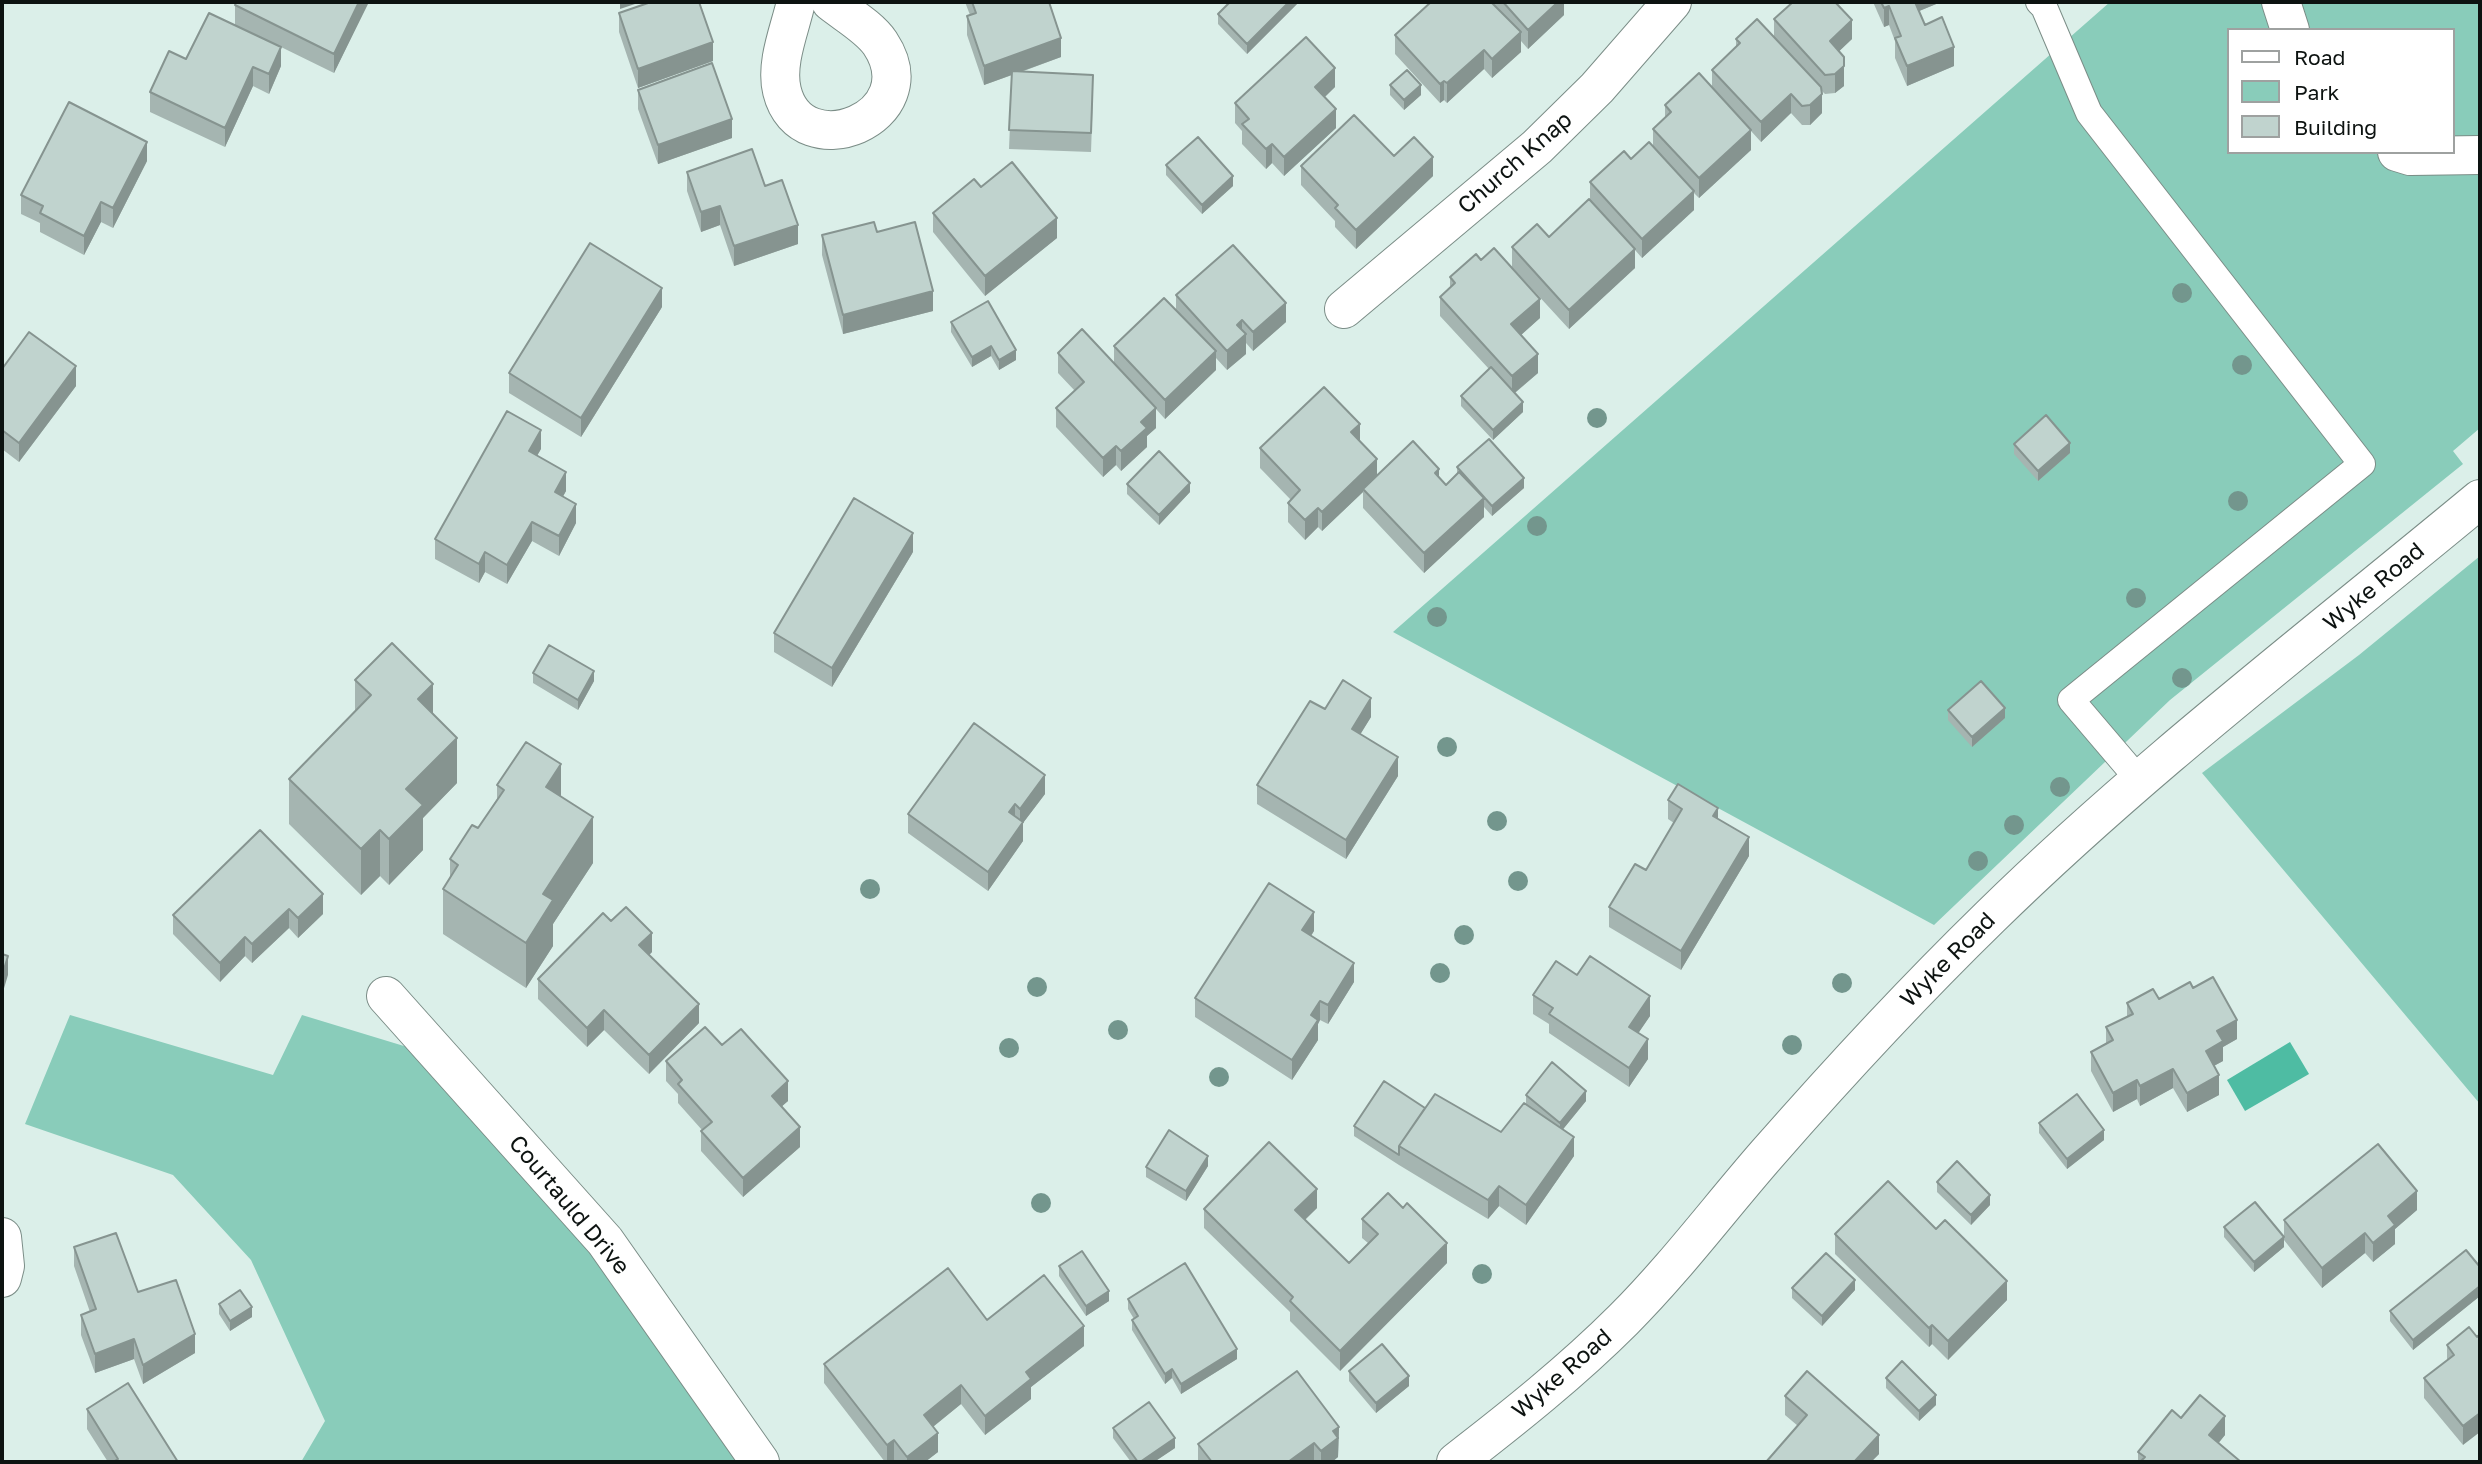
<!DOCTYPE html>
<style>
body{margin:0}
#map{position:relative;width:2482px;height:1464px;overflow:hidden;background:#dbefe9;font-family:"Golos Text",sans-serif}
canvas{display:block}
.frame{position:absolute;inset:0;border:4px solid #0d1311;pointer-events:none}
.legend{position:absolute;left:2227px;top:28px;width:228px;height:126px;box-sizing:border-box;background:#fff;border:2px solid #9ea1a0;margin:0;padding:9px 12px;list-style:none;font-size:21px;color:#0d1311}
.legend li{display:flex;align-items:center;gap:14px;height:35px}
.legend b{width:35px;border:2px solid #9ea1a0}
</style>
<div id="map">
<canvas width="2482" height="1464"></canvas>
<div class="frame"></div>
<ul class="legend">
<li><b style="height:9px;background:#fff"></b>Road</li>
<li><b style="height:19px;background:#89ccba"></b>Park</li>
<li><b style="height:19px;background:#c0d3ce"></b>Building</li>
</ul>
</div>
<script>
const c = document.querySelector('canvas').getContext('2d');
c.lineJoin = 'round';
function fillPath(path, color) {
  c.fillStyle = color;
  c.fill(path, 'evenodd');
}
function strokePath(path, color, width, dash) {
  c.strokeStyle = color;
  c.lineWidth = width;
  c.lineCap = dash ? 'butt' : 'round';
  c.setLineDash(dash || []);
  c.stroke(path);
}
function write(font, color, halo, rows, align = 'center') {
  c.font = font + ' "Golos Text",sans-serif';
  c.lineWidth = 5;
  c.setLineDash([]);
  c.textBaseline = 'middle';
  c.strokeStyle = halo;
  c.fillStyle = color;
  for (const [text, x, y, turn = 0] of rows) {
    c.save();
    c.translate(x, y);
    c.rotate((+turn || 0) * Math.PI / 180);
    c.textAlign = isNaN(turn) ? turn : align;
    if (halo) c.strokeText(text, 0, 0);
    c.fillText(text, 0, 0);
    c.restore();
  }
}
fillPath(new Path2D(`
 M2110,2H2480V428L2453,451L2463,464L2170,700L1934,925L1393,632ZM2228,30H2452V152H2228Z
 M2480,556V1104L2202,773L2359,655Z
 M70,1015L273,1075L302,1015L417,1050L592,1249L749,1462H301L325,1421L251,1260L173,1175L25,1124Z`), '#89ccba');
fillPath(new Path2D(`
 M2290,1042L2309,1074L2245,1111L2227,1080Z`), '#4ebca3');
const lane = new Path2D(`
 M2039,2L2044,7L2089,113L2362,464L2071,700L2140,781`);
const street = new Path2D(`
 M796,2C790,29 775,63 782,91C801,169 930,118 880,43C869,27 846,14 831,2
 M2281,2L2290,30
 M2397,152L2410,156L2480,155
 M1344,309L1537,147L1597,88L1672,2
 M386,996L605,1241L760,1462
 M2,1237L5,1266L2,1278`);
const secondary = new Path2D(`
 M1456,1462C1513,1418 1572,1371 1623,1320C1675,1268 1719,1209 1767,1154C1838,1073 1912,993 1990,917C2143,767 2315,636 2480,499`);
strokePath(lane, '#7b8d87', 28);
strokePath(street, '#7b8d87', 40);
strokePath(secondary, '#7b8d87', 40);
strokePath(lane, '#fff', 26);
strokePath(street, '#fff', 38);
strokePath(secondary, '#fff', 38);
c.fillStyle = '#73968d';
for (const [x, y] of [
 [2182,293],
 [2242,365],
 [1597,418],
 [2238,501],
 [1537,526],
 [2136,598],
 [1437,617],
 [2182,678],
 [1447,747],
 [2060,787],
 [1497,821],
 [2014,825],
 [1978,861],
 [1518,881],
 [870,889],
 [1464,935],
 [1440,973],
 [1842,983],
 [1037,987],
 [1118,1030],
 [1792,1045],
 [1009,1048],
 [1219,1077],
 [1041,1203],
 [1482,1274]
]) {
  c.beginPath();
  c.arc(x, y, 10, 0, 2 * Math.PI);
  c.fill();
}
fillPath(new Path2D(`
 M368,2L334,73L281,47V66L269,94L253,86L225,147L150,112V92L186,59L235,25V5Z
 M965,2H1049L1061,57L1021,72L1093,94L1091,152L1009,149L1012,75L984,85L967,35V16L970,15Z
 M1230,2H1299L1247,54L1218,24V14Z
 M1431,2H1564V15L1528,49L1521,41V52L1492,78L1484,69L1447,103L1444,100L1440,103L1395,54V35Z
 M1873,2H1941L1919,11L1925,25L1954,66L1907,86L1895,58V41L1889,25L1884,27Z
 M619,13L713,61L638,88L619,32Z
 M1774,19L1852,39L1839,51L1844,86L1835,93L1825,94L1822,91V113L1810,125H1802L1791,113L1761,142L1751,131V150L1699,198L1694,193V210L1642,258L1635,250V268L1569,329L1512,267V247L1549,237L1590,200V182L1653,146V129L1665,118V105L1712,87V70L1736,47V39L1774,36Z
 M1390,85L1421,95L1404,110L1390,95Z
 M1335,87L1325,97L1336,128L1284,176L1272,163L1266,169L1242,144V131L1235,123V103Z
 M638,90L732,138L658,164L638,109Z
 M1394,156L1433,176L1356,249L1335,227V221L1301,185V166Z
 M147,161L113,228L101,222L84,255L40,232V223L21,214V195Z
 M1166,165L1233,186L1202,214L1166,175Z
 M687,172L765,186L798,244L734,266L720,225L701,232L687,191Z
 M981,187L1057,238L985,296L933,232V213Z
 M877,232L933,311L843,334L822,255V235Z
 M1450,277L1540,318L1521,335L1538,373L1515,393L1523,412L1493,440L1461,406V396L1489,369L1440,316V297L1450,288Z
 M1176,295L1286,322L1253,351L1246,343V354L1227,370L1216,358V370L1165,419L1156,409V428L1147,436V447L1121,471L1116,465L1103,477L1056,427V408L1075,391L1058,373V353L1114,363V346L1176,310Z
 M662,307L581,437L509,393V373Z
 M951,322L1016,360L999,370L991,356L972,367L951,332Z
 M2,369L76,386L19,462L2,449Z
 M1360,441L1377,475L1439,478L1446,485L1457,474V467L1524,488L1492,516L1484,507V517L1424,573L1363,508V492L1322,531L1318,527L1305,540L1288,522V503L1291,500L1260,468V448Z
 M2014,444L2070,453L2038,481L2014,454Z
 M541,449L537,455L566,491L563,496L576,523L559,556L532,541L507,584L485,572L479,583L435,559V539Z
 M1127,484L1190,492L1159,525L1127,494Z
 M913,552L832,687L774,652V633Z
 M533,673L594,681L578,710L533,683Z
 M355,680L433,715L457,783L423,818V850L389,885L380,876L361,895L289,824V779L355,711Z
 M1325,709L1371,717L1360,734L1398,776L1346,859L1257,804V785Z
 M1948,710L2005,718L1972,747L1948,720Z
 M497,785L561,797L593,863L553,924V946L526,988L443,934V889L450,878V859L478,828L497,799Z
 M1045,794L1023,823V841L988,891L908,833V814Z
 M1668,800L1718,819L1749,856L1681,970L1609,927V907L1646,870L1674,823L1668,819Z
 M260,830L323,914L298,938L289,928L252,963L245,956L220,982L173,934V915Z
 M611,921L652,952L649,955L699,1023L649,1074L604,1030L587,1047L538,999V979Z
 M1314,931L1311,936L1354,982L1328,1024L1320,1020L1318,1024V1040L1292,1080L1195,1017V998Z
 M1577,975L1650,1016L1638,1033L1648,1059L1629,1087L1549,1033V1024L1533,1014V995Z
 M2193,988L2237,1039L2223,1047V1061L2214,1066L2219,1095L2187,1112L2173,1088L2140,1106L2137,1099L2113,1112L2091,1071V1052L2106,1043V1027L2127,1017V1003L2159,999Z
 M722,1045L788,1101L782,1106L800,1147L743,1197L701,1151V1131L702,1130L678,1103V1094L666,1081V1061Z
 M1526,1095L1586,1101L1563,1129L1574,1156L1526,1225L1499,1206L1488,1219L1399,1165L1354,1136V1126L1425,1108L1501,1132L1526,1104Z
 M2039,1123L2104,1140L2067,1169L2039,1133Z
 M1208,1166L1186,1201L1146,1177V1167Z
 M1937,1182L1990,1205L1971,1225L1937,1192Z
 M1317,1208L1305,1220L1349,1263L1368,1243L1362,1238V1219L1447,1263L1340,1371L1290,1321V1312L1204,1228V1209Z
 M2417,1210L2395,1229V1244L2373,1262L2365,1253L2322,1288L2284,1240V1247L2254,1272L2224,1237V1227L2284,1237V1220Z
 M1835,1234L2007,1300L1948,1360L1932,1344L1929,1347L1835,1254Z
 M74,1247L138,1292L195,1353L143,1384L134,1359L95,1373L81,1335V1315L90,1312L74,1266Z
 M1059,1266L1109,1301L1086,1316L1059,1276Z
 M2480,1267V1296L2413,1350L2390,1321V1311Z
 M1792,1288L1855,1290L1822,1326L1792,1298Z
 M1128,1299L1237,1359L1181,1394L1172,1378L1165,1384L1132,1330V1320L1134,1319L1128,1309Z
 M219,1304L252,1317L230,1331L219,1314Z
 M987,1320L1084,1346L1031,1387V1399L985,1435L961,1404L933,1427L938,1452L925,1462H896L894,1460L891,1462H885L824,1383V1364Z
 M2469,1327L2463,1445L2424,1398V1378L2447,1360V1345Z
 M1349,1371L1409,1386L1376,1413L1349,1381Z
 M1886,1378L1936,1405L1919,1421L1886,1388Z
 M1785,1396L1879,1454L1871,1462H1766L1798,1426L1785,1415Z
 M87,1409L178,1462H108L87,1429Z
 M2181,1418L2225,1435L2218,1443L2241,1462H2138V1452Z
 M1339,1427L1338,1457L1332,1462H1198V1444Z
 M1113,1428L1175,1448L1154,1462H1131L1113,1438Z`), '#a5b5b1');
fillPath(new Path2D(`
 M359,2H368V4L334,73V54Z
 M620,2H641L620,9Z
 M1289,2H1299L1247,54V44Z
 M1557,2H1564V15L1528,49V30Z
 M1912,2H1941L1912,14Z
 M1889,6V25L1884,27V8Z
 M1852,20V39L1830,60V41Z
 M1521,32V52L1492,78V59Z
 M1061,38V57L984,85V66Z
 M713,42V61L638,88V69Z
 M281,47V66L269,94V74Z
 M1954,47V66L1907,86V66Z
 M1484,50V69L1447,103V83Z
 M1844,57V86L1835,93V74Z
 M253,67V86L225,147V128Z
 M1335,68V87L1315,106V87Z
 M1444,81V100L1440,103V84Z
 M1421,85V95L1404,110V100Z
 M1791,94V113L1761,142V122Z
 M1822,94V113L1810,125V105Z
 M1336,109V128L1284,176V157Z
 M732,119V138L658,164V145Z
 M1751,130V150L1699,198V178Z
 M147,142V161L113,228V208Z
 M1272,144V163L1266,169V149Z
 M1433,157V176L1356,249V230Z
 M1233,176V186L1202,214V205Z
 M1694,191V210L1642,258V239Z
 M101,202V222L84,255V236Z
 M720,206V225L701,232V212Z
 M1057,218V238L985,296V276Z
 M798,225V244L734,266V246Z
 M1635,249V268L1569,329V310Z
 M662,288V307L581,437V418Z
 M933,291V311L843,334V315Z
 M1540,299V318L1511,344V324Z
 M1286,303V322L1253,351V332Z
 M1242,320V337L1246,334V354L1227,370V351L1237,325Z
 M991,346V356L972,367V357Z
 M1016,350V360L999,370V360Z
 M1216,351V370L1165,419V400Z
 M1538,354V373L1512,395V376Z
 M76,366V386L19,462V443Z
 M1523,402V412L1493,440V430Z
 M1156,408V428L1147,436V447L1121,471V451L1141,422Z
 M1360,424V443L1351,432Z
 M541,430V449L529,470V451Z
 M2070,443V453L2038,481V471Z
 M1116,446V465L1103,477V458Z
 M1377,459V478L1363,489V492L1322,531V512Z
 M1439,469V488L1435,473Z
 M566,472V491L555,511V492Z
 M1524,478V488L1492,516V506Z
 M1190,483V492L1159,525V515Z
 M1484,498V517L1424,573V553Z
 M576,504V523L559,556V536Z
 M1318,508V527L1305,540V520Z
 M532,522V541L507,584V565Z
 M913,533V552L832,687V668Z
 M485,552V572L479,583V564Z
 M594,671V681L578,710V700Z
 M433,684V729L418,699Z
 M1371,698V717L1352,748V729Z
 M2005,708V718L1972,747V737Z
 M457,738V783L423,818V850L389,885V839L406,789Z
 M1398,757V776L1346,859V840Z
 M561,764V810L546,787Z
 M1045,775V794L1023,823V841L988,891V872L1020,827V809Z
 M1015,804V823L1009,812Z
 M1718,808V827L1713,816Z
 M593,817V863L553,924V946L526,988V943L543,894Z
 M380,830V876L361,895V849Z
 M1749,837V856L1681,970V951Z
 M323,894V914L298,938V918Z
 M289,909V928L252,963V944Z
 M1314,912V931L1302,949V930Z
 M652,933V952L639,965V945Z
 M245,937V956L220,982V963Z
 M8,956V975L2,995V976Z
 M1354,963V982L1328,1024V1005Z
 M1650,996V1016L1629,1047V1027Z
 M1320,1001V1020L1318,1024V1040L1292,1080V1060L1311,1015Z
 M699,1004V1023L649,1074V1055Z
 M604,1010V1030L587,1047V1028Z
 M2237,1020V1039L2223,1047V1061L2206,1070V1051L2217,1031Z
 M1648,1039V1059L1629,1087V1068Z
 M2173,1069V1088L2140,1106V1086Z
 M2219,1075V1095L2187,1112V1093Z
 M2137,1080V1099L2113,1112V1093Z
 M788,1081V1101L772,1115V1096Z
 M1586,1091V1101L1560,1133V1123Z
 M800,1127V1147L743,1197V1178Z
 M2104,1130V1140L2067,1169V1159Z
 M1574,1137V1156L1526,1225V1205Z
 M1208,1156V1166L1186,1201V1191Z
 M1499,1186V1206L1488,1219V1200Z
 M1317,1189V1208L1295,1229V1210Z
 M2417,1191V1210L2395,1229V1244L2373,1262V1243L2388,1216Z
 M1990,1195V1205L1971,1225V1215Z
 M2365,1233V1253L2322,1288V1268Z
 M2284,1237V1247L2254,1272V1262Z
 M1447,1243V1263L1340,1371V1351Z
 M1855,1280V1290L1822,1326V1316Z
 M2007,1281V1300L1948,1360V1341Z
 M2480,1286V1296L2413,1350V1340Z
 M1109,1291V1301L1086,1316V1306Z
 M252,1307V1317L230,1331V1321Z
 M1932,1325V1344L1929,1347V1328Z
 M1084,1326V1346L1031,1387V1399L985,1435V1416L1026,1372Z
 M195,1334V1353L143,1384V1365Z
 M134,1339V1359L95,1373V1354Z
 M1237,1349V1359L1181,1394V1384Z
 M1172,1369V1378L1165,1384V1374Z
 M1409,1376V1386L1376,1413V1403Z
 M961,1385V1404L924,1434V1415Z
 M1936,1395V1405L1919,1421V1411Z
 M2480,1413V1432L2463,1445V1426Z
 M2225,1416V1435L2209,1455V1435Z
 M1339,1427L1338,1457L1332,1462H1321V1451L1333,1431Z
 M938,1433V1452L925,1462H907V1457Z
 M1879,1435V1454L1871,1462H1854Z
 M1175,1438V1448L1154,1462H1140Z
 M894,1440V1460L891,1462H887V1445Z
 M1314,1443V1462H1288Z`), '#869490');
const building = new Path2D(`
 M237,2H359L334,54L235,5Z
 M651,2H699L713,42L638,69L619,13Z
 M972,2H1049L1061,38L984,66L967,16L976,13Z
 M1230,2H1289L1247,44L1218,14Z
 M1431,2H1491L1521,32L1492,59L1484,50L1447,83L1444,81L1440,84L1395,35Z
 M1503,2H1558L1528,30Z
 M1793,2H1835L1852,20L1830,41L1844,57V66L1835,74L1825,75L1774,19Z
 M1881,2H1915L1925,25L1942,17L1954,47L1907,66L1895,38L1901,36L1889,6L1884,8Z
 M209,13L281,47L269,74L253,67L225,128L150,92L169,51L186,59Z
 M1757,19L1821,87L1822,94L1810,105L1802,106L1791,94L1761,122L1712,70L1740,43L1736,39Z
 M1306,37L1335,68L1315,87L1336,109L1284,157L1272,144L1266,149L1242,124L1249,119L1235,103Z
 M712,63L732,119L658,145L638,90Z
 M1407,70L1421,85L1404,100L1390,85Z
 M1012,71L1093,75L1091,133L1009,130Z
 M1699,73L1751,130L1699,178L1653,129L1671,112L1665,105Z
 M69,102L147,142L113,208L101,202L84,236L40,213L43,206L21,195Z
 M1354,115L1394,156L1414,137L1433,157L1356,230L1335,208L1338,205L1301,166Z
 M1198,137L1233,176L1202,205L1166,165Z
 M1649,142L1694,191L1642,239L1590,182L1624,151L1631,159Z
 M752,149L765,186L782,180L798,225L734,246L720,206L701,212L687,172Z
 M1012,162L1057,218L985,276L933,213L974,179L981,187Z
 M1589,199L1635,249L1569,310L1512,247L1537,224L1549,237Z
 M874,222L877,232L915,222L933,291L843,315L822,235Z
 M590,243L662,288L581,418L509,373Z
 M1233,245L1286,303L1253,332L1242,320L1237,325L1246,334L1227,351L1176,295Z
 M1494,248L1540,299L1511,324L1538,354L1512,376L1440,297L1455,283L1450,277L1476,254L1481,260Z
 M1164,298L1216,351L1165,400L1114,346Z
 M988,301L1016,350L999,360L991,346L972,357L951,322Z
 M1082,329L1156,408L1141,422L1147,428L1121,451L1116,446L1103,458L1056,408L1084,382L1058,353Z
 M29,332L76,366L19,443L2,430V369Z
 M1491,367L1523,402L1493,430L1461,396Z
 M1324,387L1360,424L1351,432L1377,459L1322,512L1318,508L1305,520L1288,503L1300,490L1260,448Z
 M507,411L541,430L529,451L566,472L555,492L576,504L559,536L532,522L507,565L485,552L479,564L435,539Z
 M2046,415L2070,443L2038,471L2014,444Z
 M1489,439L1524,478L1492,506L1457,467Z
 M1413,441L1439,469L1435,473L1446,485L1459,472L1484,498L1424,553L1363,489Z
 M1159,451L1190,483L1159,515L1127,484Z
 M854,498L913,533L832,668L774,633Z
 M392,643L433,684L418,699L457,738L406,789L423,805L389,839L380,830L361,849L289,779L371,695L355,680Z
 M549,645L594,671L578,700L533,673Z
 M1343,680L1371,698L1352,729L1398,757L1346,840L1257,785L1310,701L1325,709Z
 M1981,681L2005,708L1972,737L1948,710Z
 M974,723L1045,775L1020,809L1015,804L1009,812L1023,822L988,872L908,814Z
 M526,742L561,764L546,787L593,817L543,894L553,900L526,943L443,889L458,865L450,859L472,825L478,828L504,790L497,785Z
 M1678,784L1718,808L1713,816L1749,837L1681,951L1609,907L1635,864L1646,870L1682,809L1668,800Z
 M260,830L323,894L298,918L289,909L252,944L245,937L220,963L173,915Z
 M1269,883L1314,912L1302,930L1354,963L1328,1005L1320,1001L1311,1015L1318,1020L1292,1060L1195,998Z
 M626,907L652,933L639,945L699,1004L649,1055L604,1010L587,1028L538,979L603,913L611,921Z
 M2,954L8,956L2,976Z
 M1590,956L1650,996L1629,1027L1648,1039L1629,1068L1549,1014L1553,1008L1533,995L1556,961L1577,975Z
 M2213,977L2237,1020L2217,1031L2223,1041L2206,1051L2219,1075L2187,1093L2173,1069L2140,1086L2137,1080L2113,1093L2091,1052L2113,1040L2106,1027L2133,1014L2127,1003L2153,989L2159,999L2190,982L2193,988Z
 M705,1027L722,1045L741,1029L788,1081L772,1096L800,1127L743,1178L701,1131L712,1122L678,1084L682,1080L666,1061Z
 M1552,1062L1586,1091L1560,1123L1526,1095Z
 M1384,1081L1425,1108L1399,1146V1155L1354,1126Z
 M1435,1094L1501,1132L1524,1103L1574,1137L1526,1205L1499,1186L1488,1200L1399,1146Z
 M2077,1094L2104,1130L2067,1159L2039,1123Z
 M1169,1130L1208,1156L1186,1191L1146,1167Z
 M1269,1142L1317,1189L1295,1210L1349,1263L1378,1234L1362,1219L1388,1193L1403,1208L1407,1203L1447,1243L1340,1351L1290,1301L1293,1297L1204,1209Z
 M2378,1144L2417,1191L2388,1216L2395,1225L2373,1243L2365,1233L2322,1268L2284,1220Z
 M1957,1161L1990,1195L1971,1215L1937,1182Z
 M1888,1181L1936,1229L1945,1220L2007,1281L1948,1341L1932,1325L1929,1328L1835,1234Z
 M2255,1202L2284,1237L2254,1262L2224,1227Z
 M116,1233L138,1292L176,1280L195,1334L143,1365L134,1339L95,1354L81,1315L96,1309L74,1247Z
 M2466,1250L2480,1267V1286L2413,1340L2390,1311Z
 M1082,1251L1109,1291L1086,1306L1059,1266Z
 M1826,1253L1855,1280L1822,1316L1792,1288Z
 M1185,1263L1237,1349L1181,1384L1172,1369L1165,1374L1132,1320L1138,1316L1128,1299Z
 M948,1268L987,1320L1044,1275L1084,1326L1026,1372L1031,1379L985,1416L961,1385L924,1415L938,1433L907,1457L894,1440L887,1445L824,1364Z
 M240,1290L252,1307L230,1321L219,1304Z
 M2469,1327L2477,1337L2480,1334V1413L2463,1426L2424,1378L2454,1355L2447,1345Z
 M1382,1344L1409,1376L1376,1403L1349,1371Z
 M1902,1361L1936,1395L1919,1411L1886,1378Z
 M1297,1371L1339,1427L1333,1431L1338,1438L1321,1451L1314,1443L1288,1462H1212L1198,1444Z
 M1807,1371L1879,1435L1854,1462H1766L1807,1415L1785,1396Z
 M128,1383L178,1462H113L118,1459L87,1409Z
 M2200,1395L2225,1416L2209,1435L2241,1462H2140L2145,1457L2138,1452L2172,1410L2181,1418Z
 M1149,1402L1175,1438L1140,1462H1138L1113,1428Z`);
fillPath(building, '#c0d3ce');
strokePath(building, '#869490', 2);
write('23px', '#0d1311', '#fff', [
 ["Church Knap",1515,163,-41],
 ["Wyke Road",2374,587,-40],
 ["Wyke Road",1948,960,-45],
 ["Courtauld Drive",569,1205,50],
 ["Wyke Road",1562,1374,-41]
]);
</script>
